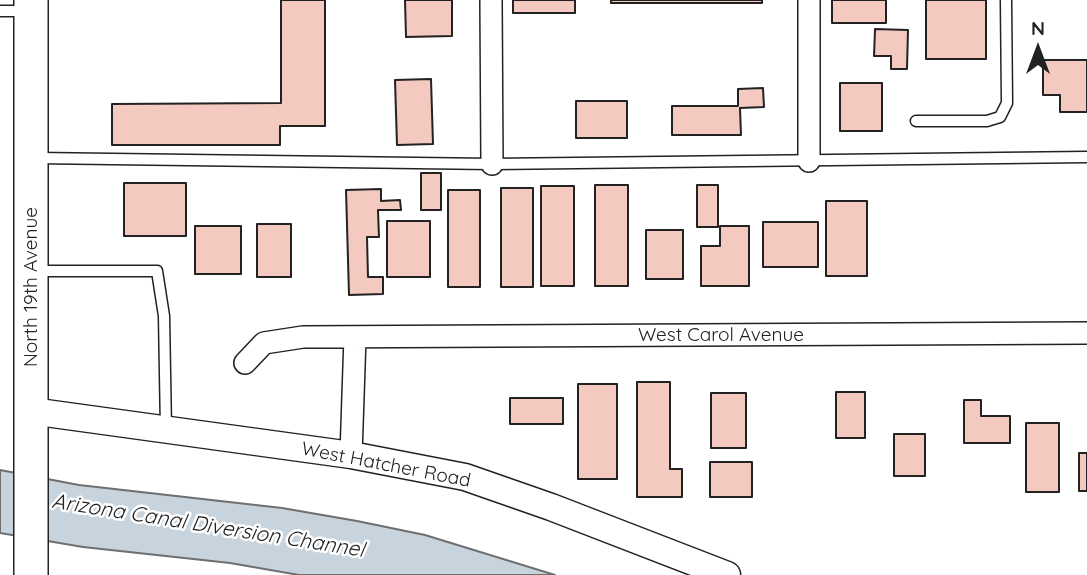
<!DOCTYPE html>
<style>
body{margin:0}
#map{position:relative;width:1087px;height:575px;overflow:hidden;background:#fff;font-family:Quicksand,sans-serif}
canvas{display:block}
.north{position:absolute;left:1003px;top:14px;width:70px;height:70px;-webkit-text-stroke:5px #fff;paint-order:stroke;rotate:0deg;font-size:19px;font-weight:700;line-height:28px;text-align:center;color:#222}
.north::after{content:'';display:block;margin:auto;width:24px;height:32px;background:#222;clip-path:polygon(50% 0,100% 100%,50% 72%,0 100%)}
</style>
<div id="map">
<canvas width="1087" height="575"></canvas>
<div class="north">N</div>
</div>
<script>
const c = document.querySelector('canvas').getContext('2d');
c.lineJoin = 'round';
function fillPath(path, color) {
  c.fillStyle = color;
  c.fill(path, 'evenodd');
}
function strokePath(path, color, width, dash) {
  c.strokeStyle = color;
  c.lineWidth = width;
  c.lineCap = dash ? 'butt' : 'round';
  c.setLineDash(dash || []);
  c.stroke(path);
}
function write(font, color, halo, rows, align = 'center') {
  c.font = font + ' Quicksand,sans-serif';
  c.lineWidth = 5;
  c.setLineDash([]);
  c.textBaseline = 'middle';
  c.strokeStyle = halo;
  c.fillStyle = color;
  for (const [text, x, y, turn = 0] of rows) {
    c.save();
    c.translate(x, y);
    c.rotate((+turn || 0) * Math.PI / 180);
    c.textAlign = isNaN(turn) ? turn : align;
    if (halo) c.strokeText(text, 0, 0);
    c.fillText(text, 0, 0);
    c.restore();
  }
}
const water = new Path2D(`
 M0,470L79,485L282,508L357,521L425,535L555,575H299L230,563L83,547L0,533Z`);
fillPath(water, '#c7d3dd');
strokePath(water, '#6f6f6f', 2);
const building = new Path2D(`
 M281,0H325V126H280V145H112V104L281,103Z
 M405,0H452V36L406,37Z
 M513,0H575V13H513Z
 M611,0H762V3H611Z
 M832,0H886V23H832Z
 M926,0H986V59H926Z
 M875,29L908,30L907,69H891V56H874Z
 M1043,60H1087V112H1060V95H1043Z
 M431,79L433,144L397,145L395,80Z
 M840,83H882V131H840Z
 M763,88L764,107L740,108L741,135H672V106H738V89Z
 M576,101H627V138H576Z
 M421,173H441V210H421Z
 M124,183H186V236H124Z
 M595,185H628V286H595Z
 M697,185H718V227H697Z
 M541,186H574V286H541Z
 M501,188H533V287H501Z
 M381,189V201L400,200L401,210H378L379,237H367L368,277H383V294L349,295L346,190Z
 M448,190H480V287H448Z
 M826,201H867V276H826Z
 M387,221H430V277H387Z
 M763,222H818V267H763Z
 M257,224H291V277H257Z
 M195,226H241V274H195Z
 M720,226H749V286H701V246H720Z
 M646,230H683V279H646Z
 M637,382H670V469H682V497H637Z
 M578,384H617V479H578Z
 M836,392H865V438H836Z
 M711,393H746V448H711Z
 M510,398H563V424H510Z
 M964,400H981V416H1010V443H964Z
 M1026,423H1059V492H1026Z
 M894,434H925V476H894Z
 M1079,453H1087V491H1079Z
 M710,462H752V497H710Z`);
fillPath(building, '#f3c9c0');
strokePath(building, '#222', 2);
const service = new Path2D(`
 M0,11H28
 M916,121H987L1000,117L1007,103L1006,0
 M36,158L492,164L1087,157
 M36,271H157L164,316L166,430`);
const minor = new Path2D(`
 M491,0L492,164
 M809,161V0
 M245,363L264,343L303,337L1087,333
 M351,455L355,337`);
const tertiary = new Path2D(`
 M31,411L351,455L465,477L551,507L727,575`);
const primary = new Path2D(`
 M31,0V575`);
strokePath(service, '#222', 13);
strokePath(minor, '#222', 24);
strokePath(tertiary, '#222', 29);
strokePath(primary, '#222', 36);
strokePath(service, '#fff', 10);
strokePath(minor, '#fff', 21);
strokePath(tertiary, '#fff', 26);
strokePath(primary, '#fff', 33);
write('19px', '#222', '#fff', [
 ["North 19th Avenue",31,287,-90],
 ["West Carol Avenue",721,335],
 ["West Hatcher Road",386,465,11]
]);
write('italic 21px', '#222', '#fff', [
 ["Arizona Canal Diversion Channel",208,526,9]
]);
</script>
